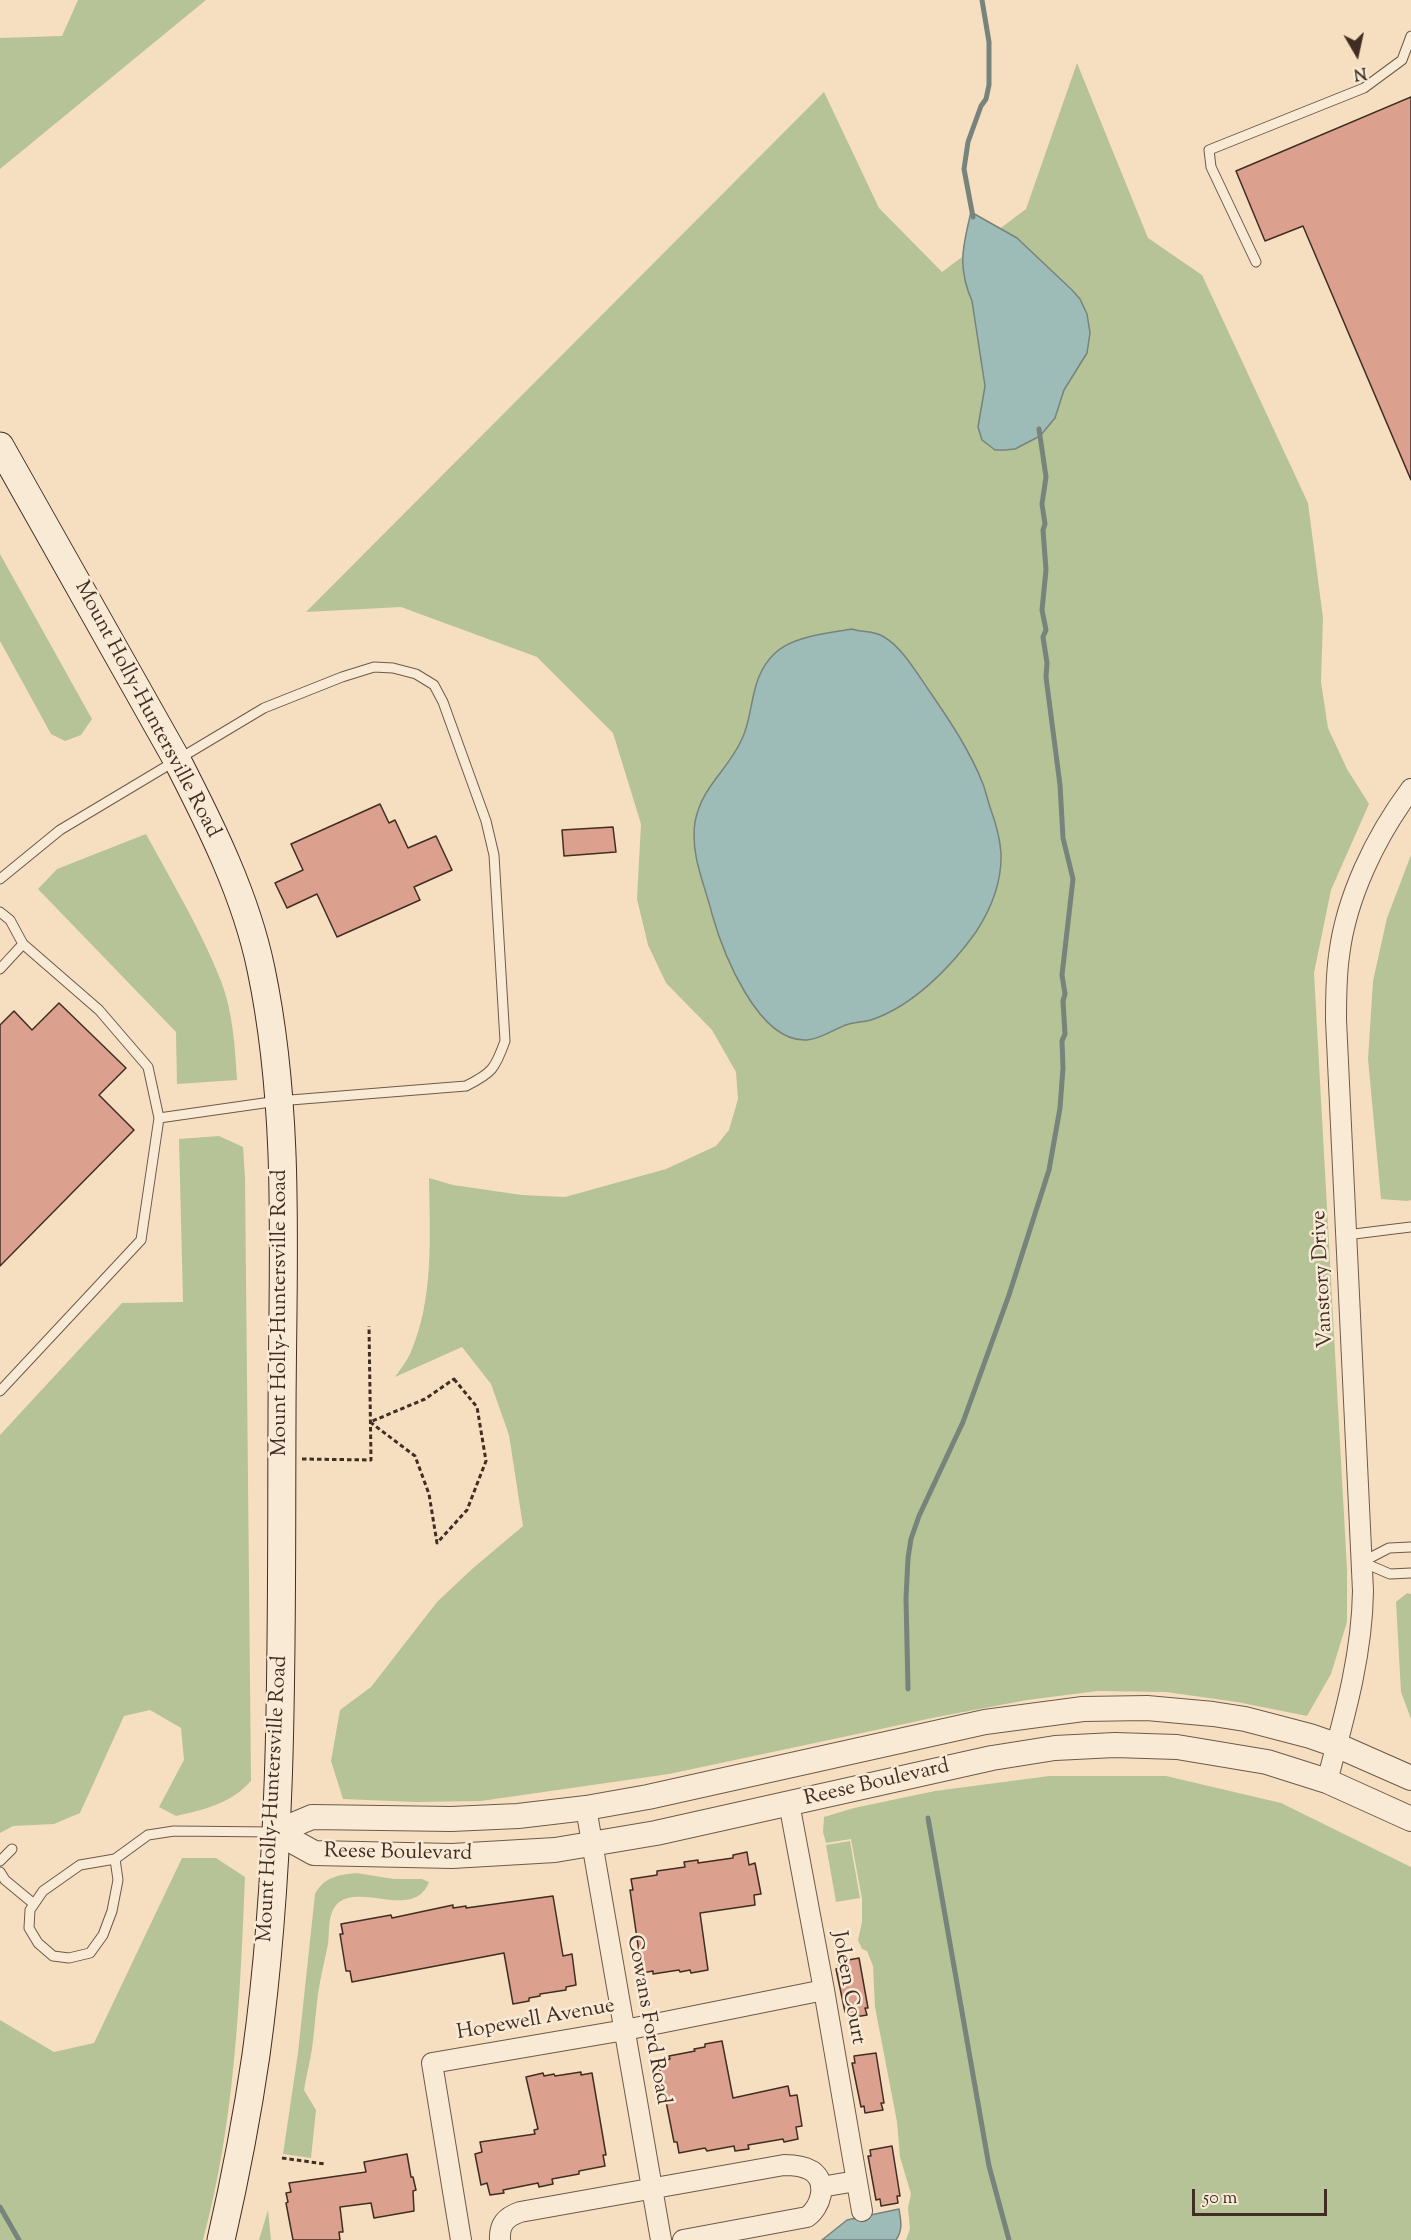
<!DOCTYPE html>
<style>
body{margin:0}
#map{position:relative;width:1411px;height:2240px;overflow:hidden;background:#f6dfc0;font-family:"Sorts Mill Goudy",serif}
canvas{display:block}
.north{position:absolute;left:1327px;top:24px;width:60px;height:60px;-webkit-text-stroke:4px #f9ead6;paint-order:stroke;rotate:171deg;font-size:16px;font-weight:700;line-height:24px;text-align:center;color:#412d23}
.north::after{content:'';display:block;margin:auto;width:21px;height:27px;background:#412d23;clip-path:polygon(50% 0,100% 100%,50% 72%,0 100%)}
.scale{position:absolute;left:1192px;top:2189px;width:135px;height:27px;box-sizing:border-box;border:3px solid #412d23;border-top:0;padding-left:8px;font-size:18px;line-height:21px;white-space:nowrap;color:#412d23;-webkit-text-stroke:4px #f9ead6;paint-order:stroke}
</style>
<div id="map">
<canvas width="1411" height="2240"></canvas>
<div class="north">N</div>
<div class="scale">50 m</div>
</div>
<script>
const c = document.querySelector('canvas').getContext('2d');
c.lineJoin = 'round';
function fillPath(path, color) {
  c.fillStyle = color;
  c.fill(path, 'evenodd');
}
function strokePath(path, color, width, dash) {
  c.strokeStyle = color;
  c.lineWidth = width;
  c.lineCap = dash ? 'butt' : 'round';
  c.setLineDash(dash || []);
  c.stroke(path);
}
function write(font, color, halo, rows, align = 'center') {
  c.font = font + ' "Sorts Mill Goudy",serif';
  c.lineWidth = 5;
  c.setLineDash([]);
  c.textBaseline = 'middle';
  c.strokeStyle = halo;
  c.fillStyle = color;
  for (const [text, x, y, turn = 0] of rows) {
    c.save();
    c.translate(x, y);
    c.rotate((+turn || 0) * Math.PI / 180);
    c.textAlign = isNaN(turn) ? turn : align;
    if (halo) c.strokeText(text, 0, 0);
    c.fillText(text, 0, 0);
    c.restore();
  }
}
fillPath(new Path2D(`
 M78,0H206L0,169V38L62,36Z
 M1077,63L1148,238L1202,275L1308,503L1323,618L1321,682L1328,728L1347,769L1369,804L1331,890L1314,973L1347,1569V1622L1331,1674L1307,1716L1237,1702L1166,1692L1098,1691L1027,1700L937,1717L669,1774L481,1801L416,1802L343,1799L331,1761L340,1710L371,1687L437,1602L472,1569L523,1526L509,1435L491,1384L462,1347L395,1377C400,1370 406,1362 410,1354C434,1300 430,1236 429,1178L453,1185L522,1195L565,1197L666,1169L716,1146L729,1130L738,1099L736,1072L712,1030L666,983L648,945L637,899L641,824L613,733L537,657L401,607L306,612L824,92L879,208L942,272L1026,209Z
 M0,554L92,719L81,735L65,741L51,734L0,641Z
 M146,834C172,882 201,930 221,981C233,1012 235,1047 237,1080L177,1084L176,1032L38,889L57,869Z
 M1411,855V1200L1407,1201L1381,1199L1368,1059L1373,981L1387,918Z
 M219,1136L243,1147L245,1177L251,1781C230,1804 206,1809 176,1816L159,1807L184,1760L181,1728L150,1710L124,1716L80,1813L54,1824L13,1826L0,1833V1435L122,1303L183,1302L179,1139Z
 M1407,1593L1411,1594V1719L1401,1692L1396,1602Z
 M1049,1776H1166L1281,1803L1411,1867V2240H906L910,2229L908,2208L911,2194L900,2157L897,2122L875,2007L873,1966L867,1951L862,1949L858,1940L862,1922V1899L851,1839L826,1843L823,1832L824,1817L854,1808L935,1791Z
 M850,1841L860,1898L836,1902L826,1845Z
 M182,1858H216L245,1877C240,1998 235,2122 203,2240H0V2020L54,2052L94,2043Z
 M356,1873L394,1879H422L429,1882C414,1921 360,1882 337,1904C327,1915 330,1932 328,1944C324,1964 319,1983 317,2003C315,2019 314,2034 312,2049C310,2063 306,2076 304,2090L316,2110L311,2158L283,2154L298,2053L315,1894C324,1877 338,1875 356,1873Z
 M268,2210L271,2240H259Z`), '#b6c397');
const water = new Path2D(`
 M971,212L1017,238L1072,290L1080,299L1087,314L1090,333L1087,353L1064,390L1055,418L1040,436L1015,449L1005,450H995L982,440L978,427L985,386L972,301C957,267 963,246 971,212Z
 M852,629C863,633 873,630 884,637C902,647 918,675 930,692C950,721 970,751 983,784C986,792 988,802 991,810C996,824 1000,839 1001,853C1002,881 991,909 976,932C951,967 913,1006 871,1020C864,1022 856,1022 849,1024C835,1028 822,1039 807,1040C758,1043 723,953 712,914C705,885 690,855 695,822C702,786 727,771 741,741C749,726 750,709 754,693C766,638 805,637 852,629Z
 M899,2209C901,2221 903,2230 896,2240H822L847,2220Z`);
fillPath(water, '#9dbcb8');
strokePath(water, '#78837c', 1.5);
strokePath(new Path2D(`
 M973,217L964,169L968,142L981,106L986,99L989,85V42L982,0
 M908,1689L906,1598L908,1558L911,1539L919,1516L963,1422L1009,1295L1049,1170L1060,1108L1063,1068L1062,1041L1065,1034L1063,1001L1065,994L1062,975L1073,879L1063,838L1060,785L1046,677L1047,663L1043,637L1046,630L1042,610L1046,570L1043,530L1045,524L1042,504L1046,477L1039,429
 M928,1818L989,2166L1009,2240
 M0,2207L19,2240`), '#78837c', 5);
const building = new Path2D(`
 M1411,97V480L1303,226L1265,241L1236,171Z
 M380,804L389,823L395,820L408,848L436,836L452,870L414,887L420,900L337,937L317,894L287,908L275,883L303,870L291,844Z
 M613,827L616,852L564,856L562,830Z
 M59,1003L126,1068L99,1095L134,1130L0,1266V1025L14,1011L32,1030Z
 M747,1852L749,1865L755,1863L761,1894L754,1895L755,1905L700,1913L708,1970L691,1973L690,1970L680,1972L679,1970L653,1974V1971L642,1973L630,1890H633L631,1879L657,1875V1871L685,1867L684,1862L698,1860V1863L733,1858V1855Z
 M553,1896L563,1956L572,1954L576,1985L566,1987V1990L540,1994V1996L529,1998V2001L513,2004L504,1953L352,1982L350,1971H346L340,1934H343L341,1924L391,1915L392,1918L453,1905V1908L466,1906V1908Z
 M859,1958L868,2008H865L867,2015L849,2018L848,2011L845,2012L836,1969L839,1968L838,1962Z
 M722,2041L733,2098L788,2086L790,2096L797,2095L802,2126L796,2127L798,2139L784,2142L783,2139L748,2145L749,2149L735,2151L734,2146L707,2151L705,2148L679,2153L677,2142H674L658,2061L670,2059L669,2056L695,2051L694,2049L705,2047V2044Z
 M876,2053L884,2103H881L883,2110L865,2113L864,2106L861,2107L852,2063H855L854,2056Z
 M581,2072V2075L592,2073L606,2155H603L605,2166L579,2171V2174L552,2179L553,2184L539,2187L538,2183L503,2190L504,2193L490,2195L487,2183L481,2185L475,2154L482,2152L480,2142L535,2134L534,2130L538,2129L526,2077L543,2073L544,2076L554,2074L555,2076Z
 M892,2146L900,2196H897L898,2203L881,2206L880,2199L876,2200L868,2156H871L870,2150Z
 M407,2154L411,2177H413L416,2190L413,2191L414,2211L374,2218L371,2203L340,2207L343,2232H339L340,2240H293L286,2203L288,2202L286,2193L291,2192L289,2183L366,2172L364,2162Z`);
fillPath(building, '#dba18e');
strokePath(building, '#412d23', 1.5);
const service = new Path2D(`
 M1256,262L1211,167L1209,150L1364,88L1402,60L1411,36
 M0,879L60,830L177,760L264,708L342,677L374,667L393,668L416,674L434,685L443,702L486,821L494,855L505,1041C495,1069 492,1073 466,1086L278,1101L159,1118L148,1067L99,1010L23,944L0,969
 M0,912L10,920L23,944
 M1346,1235L1411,1227
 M0,1391L141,1240L159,1118
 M1362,1562L1389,1548L1411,1547
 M1362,1562L1390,1574L1411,1573
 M115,1859L118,1880L112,1911L103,1935L90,1953L69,1958L53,1956L38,1943L29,1928L30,1910L43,1891L80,1865L115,1859L148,1835L174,1831L274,1832
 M0,1861L12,1849
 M0,1872L5,1880L34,1904`);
const minor = new Path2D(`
 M1327,1781C1344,1718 1362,1657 1363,1591L1336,1020C1336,999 1336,977 1339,956C1346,897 1376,836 1411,789
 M789,1803L824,1990L862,2211
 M586,1808L661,2240
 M821,2187L856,2181
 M461,2240L432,2063L625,2030L824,1990
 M500,2240C499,2224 506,2217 520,2212L784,2165C794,2165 804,2166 812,2171C829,2183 820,2208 807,2217L683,2240`);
const tertiary = new Path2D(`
 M276,1832L314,1853L452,1856L555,1850L656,1833L992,1758L1055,1748L1115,1745L1177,1747L1267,1762L1327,1781L1411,1819
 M276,1832L312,1817L451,1819L518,1816L586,1808L648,1797L985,1722L1083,1709L1147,1708L1213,1714L1245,1719L1310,1736L1336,1745L1411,1778`);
const secondary = new Path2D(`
 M0,446L177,760C211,826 246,896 261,969C292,1117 282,1271 282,1421C281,1632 285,1845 256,2055C247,2117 235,2179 221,2240`);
strokePath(service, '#6e5a4a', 11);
strokePath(minor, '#6e5a4a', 22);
strokePath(tertiary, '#6e5a4a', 26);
strokePath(secondary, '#412d23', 29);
strokePath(new Path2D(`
 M454,1379L477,1407L486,1461L467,1510L437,1543L429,1494L415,1456L370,1422L425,1399Z
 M302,1459L371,1460L369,1326
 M282,2158L325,2164`), '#412d23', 3, [4.5, 3]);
strokePath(service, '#f9ead6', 9);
strokePath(minor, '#f9ead6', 20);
strokePath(tertiary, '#f9ead6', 24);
strokePath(secondary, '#f9ead6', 27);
write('21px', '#412d23', '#f9ead6', [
 ["Mount Holly-Huntersville Road",146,710,62],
 ["Vanstory Drive",1324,1279,-93],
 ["Mount Holly-Huntersville Road",281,1313,-90],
 ["Reese Boulevard",877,1784,-13],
 ["Mount Holly-Huntersville Road",274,1799,-87],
 ["Reese Boulevard",398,1854,1],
 ["Joleen Court",847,1988,80],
 ["Cowans Ford Road",647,2020,80],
 ["Hopewell Avenue",536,2021,-10]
]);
</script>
